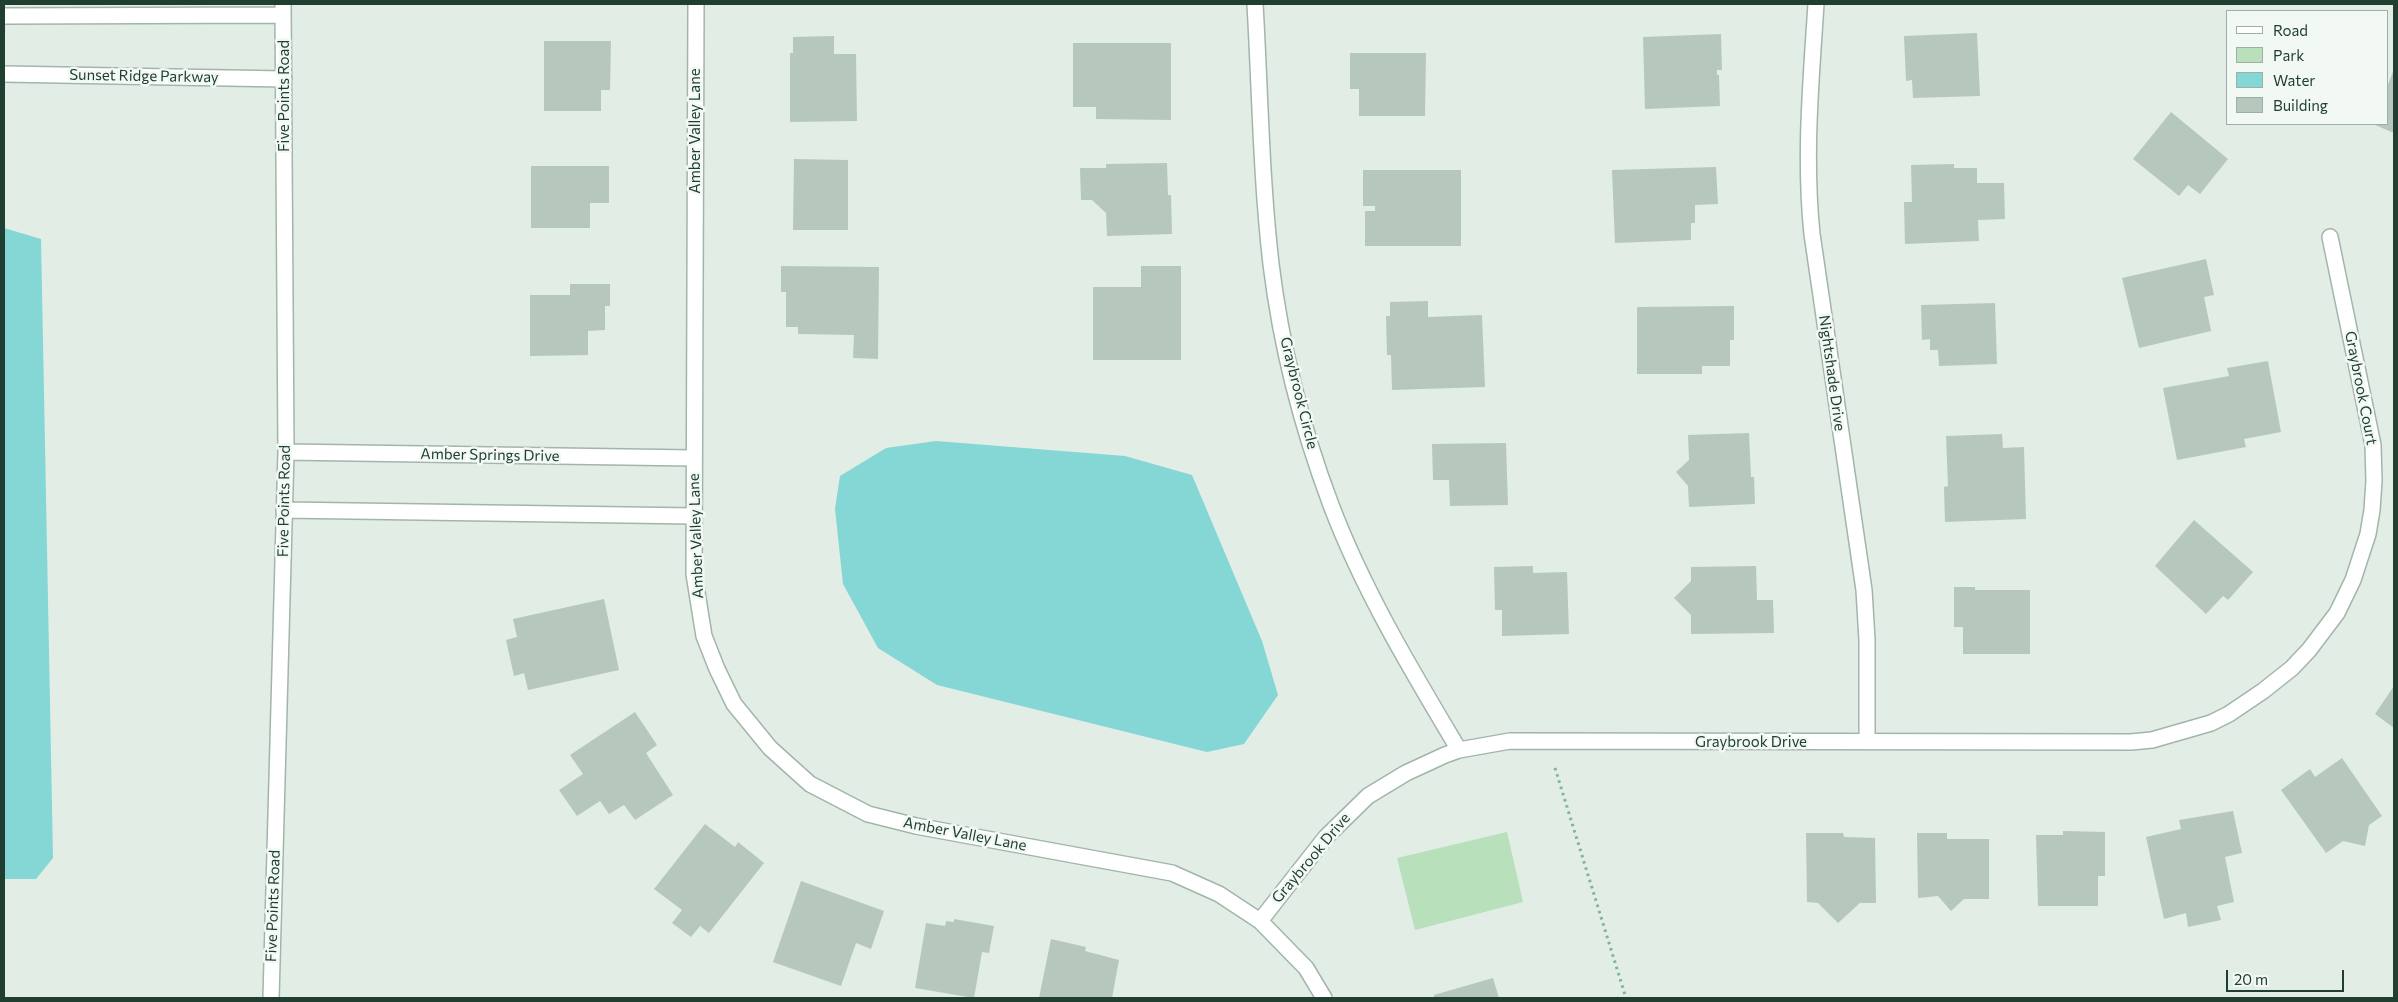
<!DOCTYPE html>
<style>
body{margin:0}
#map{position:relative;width:2398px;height:1002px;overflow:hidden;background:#e1ede5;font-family:Commissioner,sans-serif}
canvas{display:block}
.frame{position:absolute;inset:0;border:5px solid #203f31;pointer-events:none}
.legend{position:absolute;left:2226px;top:10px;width:162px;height:115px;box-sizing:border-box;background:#f2f9f4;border:1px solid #9eafa6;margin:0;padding:6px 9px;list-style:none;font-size:15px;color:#203f31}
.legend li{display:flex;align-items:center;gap:10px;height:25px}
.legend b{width:25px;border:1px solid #9eafa6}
.scale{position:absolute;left:2226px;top:970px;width:118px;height:22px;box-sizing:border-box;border:2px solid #203f31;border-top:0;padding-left:6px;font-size:15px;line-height:18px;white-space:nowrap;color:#203f31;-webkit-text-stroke:4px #f2f9f4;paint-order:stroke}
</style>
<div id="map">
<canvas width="2398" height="1002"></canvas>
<div class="frame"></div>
<ul class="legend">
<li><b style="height:6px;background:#fff"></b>Road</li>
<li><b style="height:14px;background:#b8e0bb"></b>Park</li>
<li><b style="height:14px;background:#84d7d5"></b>Water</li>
<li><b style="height:14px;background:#b6c8be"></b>Building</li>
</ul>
<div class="scale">20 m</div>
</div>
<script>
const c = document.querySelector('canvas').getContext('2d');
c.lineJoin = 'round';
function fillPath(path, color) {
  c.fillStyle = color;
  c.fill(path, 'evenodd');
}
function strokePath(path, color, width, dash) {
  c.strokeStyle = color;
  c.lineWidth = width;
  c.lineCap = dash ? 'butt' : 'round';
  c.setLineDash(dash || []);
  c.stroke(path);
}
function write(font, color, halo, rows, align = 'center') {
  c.font = font + ' Commissioner,sans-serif';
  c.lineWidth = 5;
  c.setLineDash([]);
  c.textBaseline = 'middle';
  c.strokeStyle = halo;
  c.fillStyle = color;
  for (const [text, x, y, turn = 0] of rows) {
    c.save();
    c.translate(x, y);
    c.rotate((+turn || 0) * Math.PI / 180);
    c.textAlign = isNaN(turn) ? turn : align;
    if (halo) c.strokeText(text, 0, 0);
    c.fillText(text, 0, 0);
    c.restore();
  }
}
fillPath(new Path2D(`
 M1507,832L1523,902L1415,930L1397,858Z`), '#b8e0bb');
fillPath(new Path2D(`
 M4,228L41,239L53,858L36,879H4Z
 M936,441L1125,456L1192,475L1262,641L1278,695L1244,744L1207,752L937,685L878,648L843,584L835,509L840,476L886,448Z`), '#84d7d5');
fillPath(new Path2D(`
 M1977,33L1980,96L1913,98L1912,80L1906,81L1904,36Z
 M1721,34L1722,70H1717V75H1719L1720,106L1645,109L1643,37Z
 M834,36V54H856L857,121L790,122V53H793V37Z
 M544,41H611L610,90H601V111H544Z
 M1073,43H1171V120L1096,119V107H1073Z
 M1350,53H1426L1425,116H1359V89H1350Z
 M2394,69V133L2373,124H2387V87Z
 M2171,112L2228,159L2200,194L2188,185L2179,196L2133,159Z
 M794,159L848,160V230H793Z
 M1167,163L1168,195H1171L1172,234L1107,236L1106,213L1092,200H1081L1080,168H1106V164Z
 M1954,164V168H1977V183H2004L2005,219L1978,220L1979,241L1905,244L1904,202H1912L1911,165Z
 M531,166H609V203H590V228H531Z
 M1716,167L1718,204L1695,205V223H1691V240L1615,243L1612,170Z
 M1363,170H1461V246H1365V211H1375V206H1363Z
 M2206,259L2214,295L2204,297L2211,331L2139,348L2122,278Z
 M781,266L879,267L878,359L853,358L854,335L798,334V327H786V292H781Z
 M1141,266H1181V360H1093V287H1141Z
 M570,284H610V306H605V330L588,331V355L530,356V295H570Z
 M1428,301V317L1482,315L1485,387L1392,390L1391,355H1387L1386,316H1390V302Z
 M1995,303L1997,364L1939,366L1938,350H1930V339L1922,340L1921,305Z
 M1734,306V340H1730V366H1702V374H1637V307Z
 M2268,361L2281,432L2244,439L2246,447L2177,460L2163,388L2229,376L2227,368Z
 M1749,433L1751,477H1754L1755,504L1689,507L1688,486L1676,472L1689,460L1688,435Z
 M2002,434L2003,448L2024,447L2026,519L1945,522L1944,487L1948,486L1946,436Z
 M1506,443L1508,505L1450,506L1449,480H1433L1432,444Z
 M2194,520L2253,572L2228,600L2223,596L2206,614L2155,566Z
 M1533,566V573L1567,572L1569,634L1502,636V610H1495L1494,567Z
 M1756,566L1757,600H1773L1774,633L1691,634V615L1674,598L1691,581V567Z
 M1954,587H1975V590H2030V654H1963V627H1954Z
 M604,599L619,670L528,690L524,673L514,676L506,640L517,637L513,619Z
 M2394,686V728L2375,714Z
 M635,712L657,745L646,753L673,795L635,820L624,805L609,814L600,801L577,816L559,790L583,774L570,755Z
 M2342,758L2382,816L2369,825L2365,846L2343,841L2326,853L2281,790L2310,769L2315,777Z
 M2233,811L2242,853L2225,857L2234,902L2217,906L2221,920L2188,927L2186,913L2164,919L2146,837L2181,829L2179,820Z
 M705,824L735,847L738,842L764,863L709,933L700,926L691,937L672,923L682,910L654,889Z
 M2063,831L2105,832V876H2098V906H2038L2036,835H2063Z
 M1806,833H1843L1844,837L1875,838L1876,903H1860L1838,923L1818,903L1807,902Z
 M1917,833H1947V839H1989V899H1964L1951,911L1938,896L1918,898Z
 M801,881L884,911L871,949L856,943L841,986L773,962Z
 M954,919L994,926L989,953L982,952L974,998L915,988L926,923L945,926L946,921L954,922Z
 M1051,939L1086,947L1085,951L1119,960L1112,998H1039Z
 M1493,978L1499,998H1434V995Z`), '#b6c8be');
const minor = new Path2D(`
 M696,4L694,574L704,636L717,669L734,704L770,748L810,784L868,814L916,826L1172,873L1219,894L1260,921L1306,968L1324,998
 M1255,4C1260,90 1261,178 1271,264C1281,346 1302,428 1331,505C1364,592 1412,671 1459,750
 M1816,4C1811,81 1804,157 1812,234L1864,590L1867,640V742
 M4,16L283,15
 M4,74L284,79
 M286,452L693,458
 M284,510L694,516
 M1260,921L1326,837L1368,796L1406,773L1445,755L1459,750L1510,741L2131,742L2152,740L2211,723L2229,714L2263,691L2292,668L2309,650L2337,613L2353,580L2368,534L2372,510L2374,481L2373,445L2330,237
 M271,998L286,452L283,4`);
strokePath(minor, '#a3b5ab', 18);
strokePath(new Path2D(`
 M1555,768L1626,998`), '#7eb499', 3, [2.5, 4]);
strokePath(minor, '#fff', 15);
write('15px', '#203f31', '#f2f9f4', [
 ["Sunset Ridge Parkway",144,76,1],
 ["Five Points Road",284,96,-90],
 ["Amber Valley Lane",695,131,-90],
 ["Nightshade Drive",1832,373,82],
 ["Graybrook Court",2361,388,79],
 ["Graybrook Circle",1299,393,76],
 ["Amber Springs Drive",490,455,1],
 ["Five Points Road",284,501,-89],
 ["Amber Valley Lane",696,536,-92],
 ["Graybrook Drive",1751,742],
 ["Amber Valley Lane",965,834,11],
 ["Graybrook Drive",1311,858,-50],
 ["Five Points Road",273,906,-88]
]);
</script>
